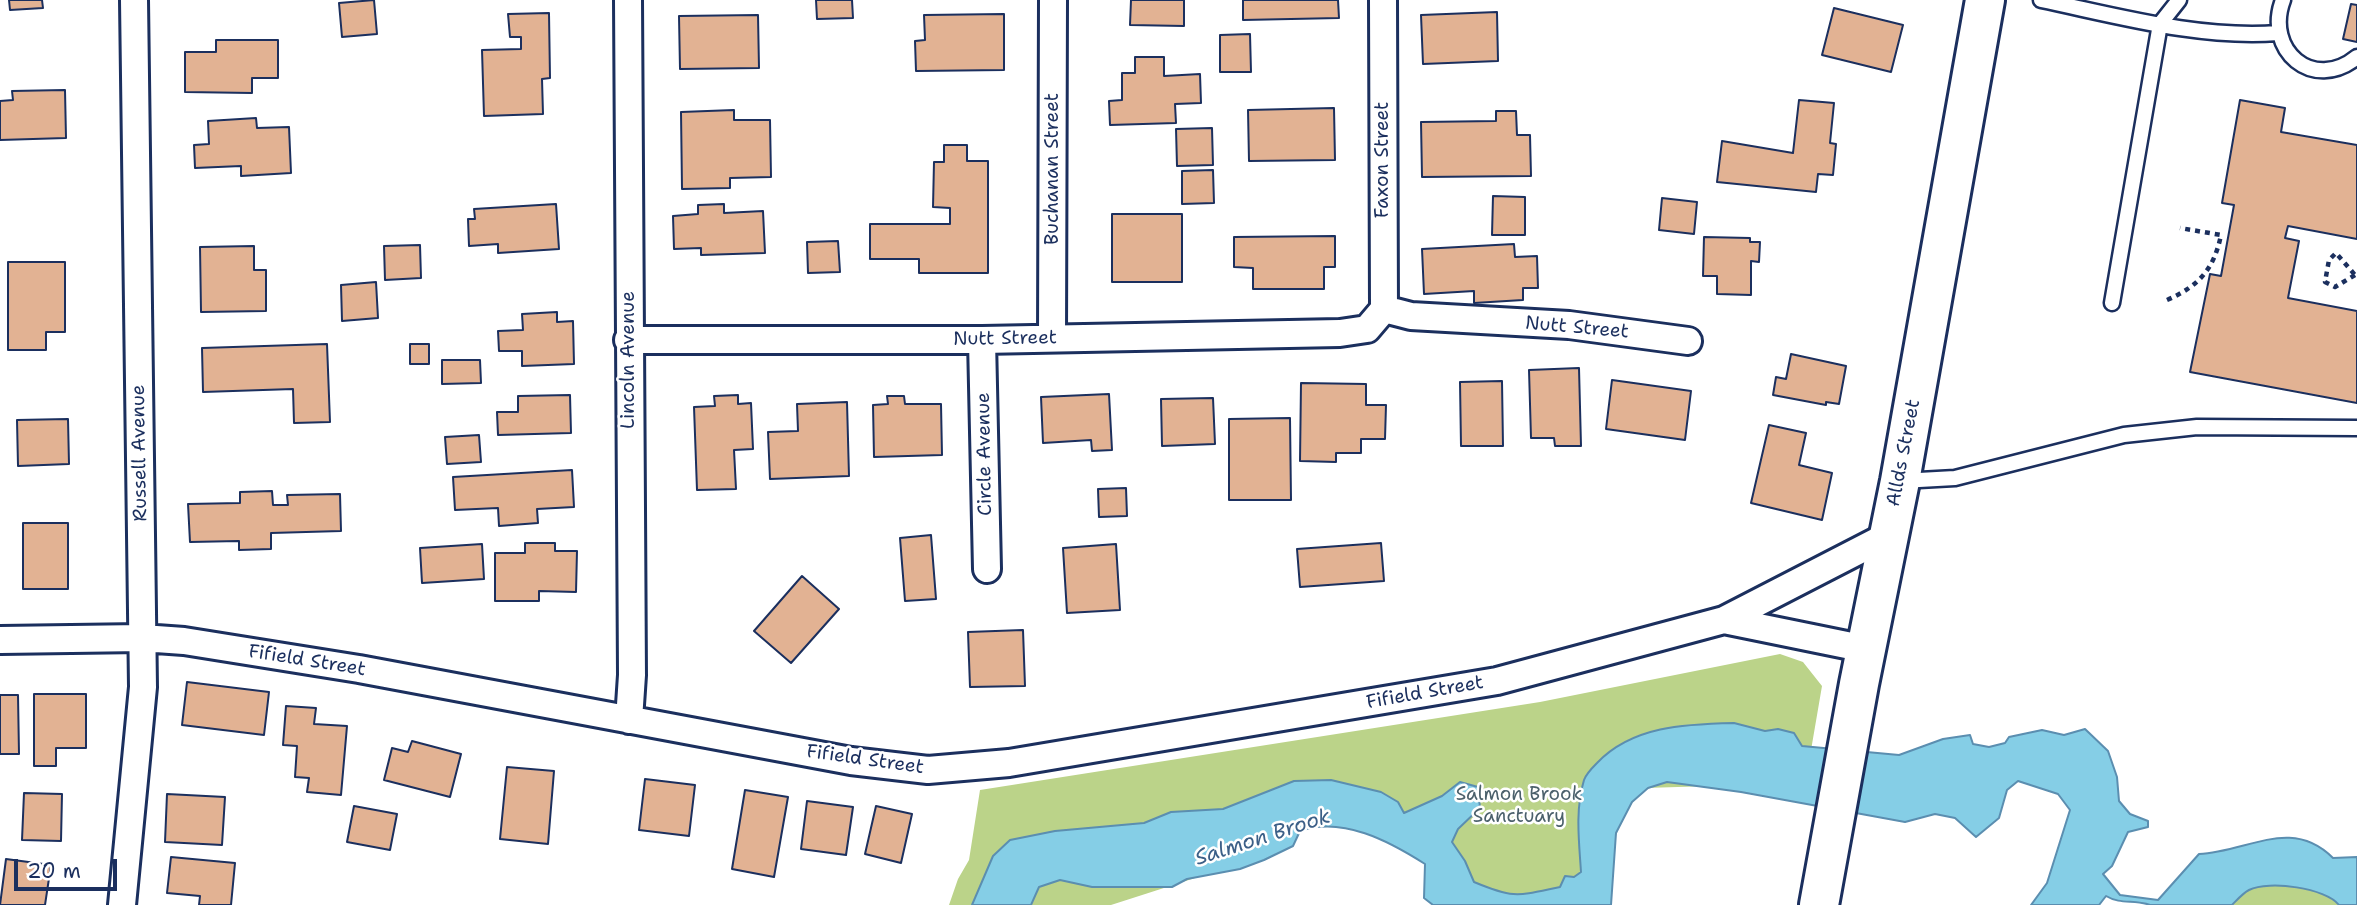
<!DOCTYPE html>
<style>
body{margin:0}
#map{position:relative;width:2357px;height:905px;overflow:hidden;background:#fff;font-family:"Shantell Sans",sans-serif}
canvas{display:block}
.scale{position:absolute;left:14px;top:859px;width:103px;height:32px;box-sizing:border-box;border:4px solid #1b2f5e;border-top:0;padding-left:9px;font-size:21px;line-height:24px;white-space:nowrap;color:#1b2f5e;-webkit-text-stroke:5px #fff;paint-order:stroke}
</style>
<div id="map">
<canvas width="2357" height="905"></canvas>
<div class="scale">20 m</div>
</div>
<script>
const c = document.querySelector('canvas').getContext('2d');
c.lineJoin = 'round';
function fillPath(path, color) {
  c.fillStyle = color;
  c.fill(path, 'evenodd');
}
function strokePath(path, color, width, dash) {
  c.strokeStyle = color;
  c.lineWidth = width;
  c.lineCap = dash ? 'butt' : 'round';
  c.setLineDash(dash || []);
  c.stroke(path);
}
function write(font, color, halo, rows, align = 'center') {
  c.font = font + ' "Shantell Sans",sans-serif';
  c.lineWidth = 5;
  c.setLineDash([]);
  c.textBaseline = 'middle';
  c.strokeStyle = halo;
  c.fillStyle = color;
  for (const [text, x, y, turn = 0] of rows) {
    c.save();
    c.translate(x, y);
    c.rotate((+turn || 0) * Math.PI / 180);
    c.textAlign = isNaN(turn) ? turn : align;
    if (halo) c.strokeText(text, 0, 0);
    c.fillText(text, 0, 0);
    c.restore();
  }
}
fillPath(new Path2D(`
 M1780,654L1803,662L1822,686L1804,791L1743,785L1645,788C1614,819 1612,850 1605,892L1451,905L1426,859L1356,824H1310L1223,869L1111,905H949L958,879L969,860L980,790L1540,702Z
 M2272,884C2292,887 2327,889 2339,905H2232L2247,890Z`), '#bbd389');
const water = new Path2D(`
 M1734,723L1765,731L1778,729L1794,733L1802,746L1899,755L1943,739L1970,735L1973,744L1989,747L2005,743L2009,737L2042,730L2064,735L2085,729L2108,751L2117,777L2119,801L2130,814L2148,821V827L2128,832L2112,866L2103,874L2120,895L2158,900L2199,854C2248,852 2291,816 2333,858L2357,857V905H2339C2326,888 2269,880 2249,890C2243,893 2237,900 2232,905H2150C2134,899 2121,905 2106,896L2099,905H2031L2047,883L2070,810L2058,794L2018,781L2007,790L1999,818L1976,837L1955,818L1935,814L1905,822L1741,792L1667,782L1648,788L1632,802L1616,833L1611,905H1433L1424,898L1425,864C1389,841 1342,816 1300,831L1293,846L1264,860L1240,869L1187,879L1172,887H1092L1060,880L1039,887L1031,905H972L993,856L1010,840L1055,831L1144,823L1171,812L1223,809L1294,781L1331,780L1381,792L1398,802L1404,813L1442,796L1460,782L1478,787L1480,808L1458,829L1452,842L1465,861L1474,882C1515,899 1517,896 1560,887L1565,876L1574,877L1581,872C1579,841 1575,810 1584,780C1586,774 1592,768 1597,763C1632,726 1685,724 1734,723Z`);
fillPath(water, '#85cee6');
strokePath(water, '#5b8eb0', 2);
const building = new Path2D(`
 M9,0H42L43,8L10,10Z
 M374,0L377,34L342,37L339,3Z
 M816,0H852L853,18L817,19Z
 M1131,0H1184V26L1130,25Z
 M1243,0H1338L1339,18L1243,20Z
 M2351,4L2357,5V42L2343,39Z
 M1834,8L1903,25L1891,72L1822,55Z
 M1497,12L1498,61L1423,64L1421,15Z
 M549,13L550,78L542,79L543,114L484,116L482,50L521,49V37H510L508,14Z
 M1004,14V70L916,71L915,41L925,40L924,15Z
 M758,15L759,68L680,69L679,16Z
 M1250,34L1251,72H1220V35Z
 M216,40H278V78H252V93L185,92V52H216Z
 M1135,57H1164V76L1200,74L1201,103L1175,104L1176,123L1110,125L1109,101L1122,100V73H1135Z
 M65,90L66,138L0,140V101L13,100L12,91Z
 M1799,100L1834,103L1830,143L1836,144L1833,175L1818,174L1816,192L1717,182L1722,141L1793,153Z
 M2240,100L2285,108L2281,132L2357,145V239L2288,226L2285,238L2299,241L2288,298L2357,311V403L2190,372L2210,274L2221,276L2234,205L2222,203Z
 M1334,108L1335,160L1249,161L1248,110Z
 M734,110V120H770L771,177L730,178V188L682,189L681,112Z
 M1496,111H1516L1517,135H1530L1531,176L1422,177L1421,122L1496,121Z
 M256,118L257,128L289,127L291,173L241,176V166L195,168L194,145L209,144L208,121Z
 M1212,128L1213,165L1177,166L1176,129Z
 M944,145H967V161H988V273H919V259H870V224H950V208L933,207L934,162H944Z
 M1213,170L1214,203L1182,204V171Z
 M1493,196L1525,197V235H1492Z
 M1662,198L1697,202L1694,234L1659,230Z
 M556,204L559,249L498,253V244L469,246L468,219H475L474,209Z
 M724,204V213L763,211L765,253L701,255V248L674,249L673,216L698,214V205Z
 M1112,214H1182V282H1112Z
 M1335,236V267H1324V289H1253V268L1234,267V237Z
 M1704,237L1750,238V242H1760L1759,262L1751,261V295L1717,294V276H1703Z
 M838,241L840,272L808,273L807,242Z
 M1514,244L1515,257L1537,256L1538,288H1523V300L1474,303V291L1424,294L1422,249Z
 M420,245L421,278L385,280L384,246Z
 M254,246V270H266V311L201,312L200,247Z
 M8,262H65V332H46V350H8Z
 M376,282L378,318L342,321L341,285Z
 M557,312V322L573,321L574,364L522,366V351H499L498,331L523,330L522,314Z
 M327,344L330,422L294,423L293,389L203,392L202,348Z
 M410,344H429V364H410Z
 M1791,354L1846,366L1839,404L1826,402V405L1773,395L1776,377L1786,379Z
 M442,360H480L481,383L442,384Z
 M1579,368L1581,446H1555L1554,438H1531L1529,370Z
 M1612,380L1691,391L1685,440L1606,429Z
 M1502,381L1503,446H1461L1460,382Z
 M1301,383L1366,384V405H1386L1385,439H1361V453H1336V462L1300,461Z
 M1109,394L1112,450L1092,451L1091,440L1043,443L1041,397Z
 M570,395L571,433L498,435L497,412H518V396Z
 M738,395V404L751,403L753,449L734,450L736,489L697,490L694,407L715,406L714,396Z
 M887,396H904L905,404H941L942,455L874,457L873,405L888,404Z
 M1213,398L1215,444L1162,446L1161,399Z
 M847,402L849,476L770,479L768,432L798,431L797,404Z
 M1290,418L1291,500H1229V419Z
 M68,419L69,464L18,466L17,420Z
 M1769,425L1806,433L1799,465L1832,473L1822,520L1751,503Z
 M479,435L481,462L447,464L445,437Z
 M572,470L574,507L537,509L538,523L499,526L498,508L455,510L453,477Z
 M1126,488L1127,516L1099,517L1098,489Z
 M272,491L273,505H288L287,495L340,494L341,531L271,533V549L239,550V541L190,542L188,504L240,503V492Z
 M23,523H68V589H23Z
 M931,535L936,599L905,601L900,538Z
 M525,543H555V551H577L576,592L539,591V601H495V553H525Z
 M1381,543L1384,581L1300,587L1297,549Z
 M482,544L484,579L422,583L420,548Z
 M1116,544L1120,610L1067,613L1063,548Z
 M802,576L839,609L791,663L754,631Z
 M1023,630L1025,686L970,687L968,632Z
 M187,682L269,692L264,735L182,725Z
 M34,694H86V748H56V766H34Z
 M0,695H18L19,754H0Z
 M286,706L316,708L314,724L347,726L341,795L307,792L309,778L295,777L297,746L283,745Z
 M412,741L461,754L450,797L384,780L392,748L408,752Z
 M507,767L554,771L548,844L500,839Z
 M645,779L695,785L689,836L639,830Z
 M745,790L788,797L774,877L732,869Z
 M24,793L62,794L61,841L22,840Z
 M167,794L225,797L222,845L165,842Z
 M807,801L853,807L846,855L801,849Z
 M354,806L397,814L390,850L347,842Z
 M876,806L912,814L901,863L865,854Z
 M171,857L235,863L231,905H199L200,896L167,893Z
 M6,859L51,865L45,905H0Z`);
fillPath(building, '#e2b293');
strokePath(building, '#1b2f5e', 2);
const lane = new Path2D(`
 M2041,0C2118,16 2199,39 2278,33
 M2283,0C2264,50 2313,93 2357,57
 M2112,303L2160,24L2179,0
 M1901,481L1955,478L2124,435L2197,427L2357,428`);
const street = new Path2D(`
 M628,0L632,675L629,720
 M1384,309L1411,316L1569,325L1688,341
 M1052,338L1053,0
 M628,340H982L1340,333L1367,329L1384,309L1383,0
 M982,340L987,569
 M1724,620L1866,649
 M0,640L142,638L184,641L359,669L851,761L928,770L1009,763L1497,681L1724,620L1887,536
 M122,905L143,687L134,0`);
const secondary = new Path2D(`
 M1819,905L1859,684L1900,481L1985,0`);
strokePath(lane, '#1b2f5e', 19);
strokePath(street, '#1b2f5e', 32);
strokePath(secondary, '#1b2f5e', 44);
strokePath(new Path2D(`
 M2355,275L2335,287L2325,282L2329,260L2336,253L2355,275L2357,278
 M2167,300C2199,286 2214,269 2221,235L2180,228`), '#1b2f5e', 4.5, [5, 5]);
strokePath(lane, '#fff', 14);
strokePath(street, '#fff', 26);
strokePath(secondary, '#fff', 38);
write('19px', '#1b2f5e', '#fff', [
 ["Faxon Street",1383,160,-90],
 ["Buchanan Street",1053,169,-90],
 ["Nutt Street",1577,328,5],
 ["Nutt Street",1005,339,-1],
 ["Lincoln Avenue",629,360,-90],
 ["Russell Avenue",140,453,-91],
 ["Allds Street",1904,453,-79],
 ["Circle Avenue",985,454,-91],
 ["Fifield Street",307,661,9],
 ["Fifield Street",1425,693,-10],
 ["Fifield Street",865,760,8]
]);
write('19px', '#4b606b', '#fff', [
 ["Salmon Brook",1519,795],
 ["Sanctuary",1519,817]
]);
write('italic 21px', '#3b5f87', '#fff', [
 ["Salmon Brook",1263,838,-18]
]);
</script>
